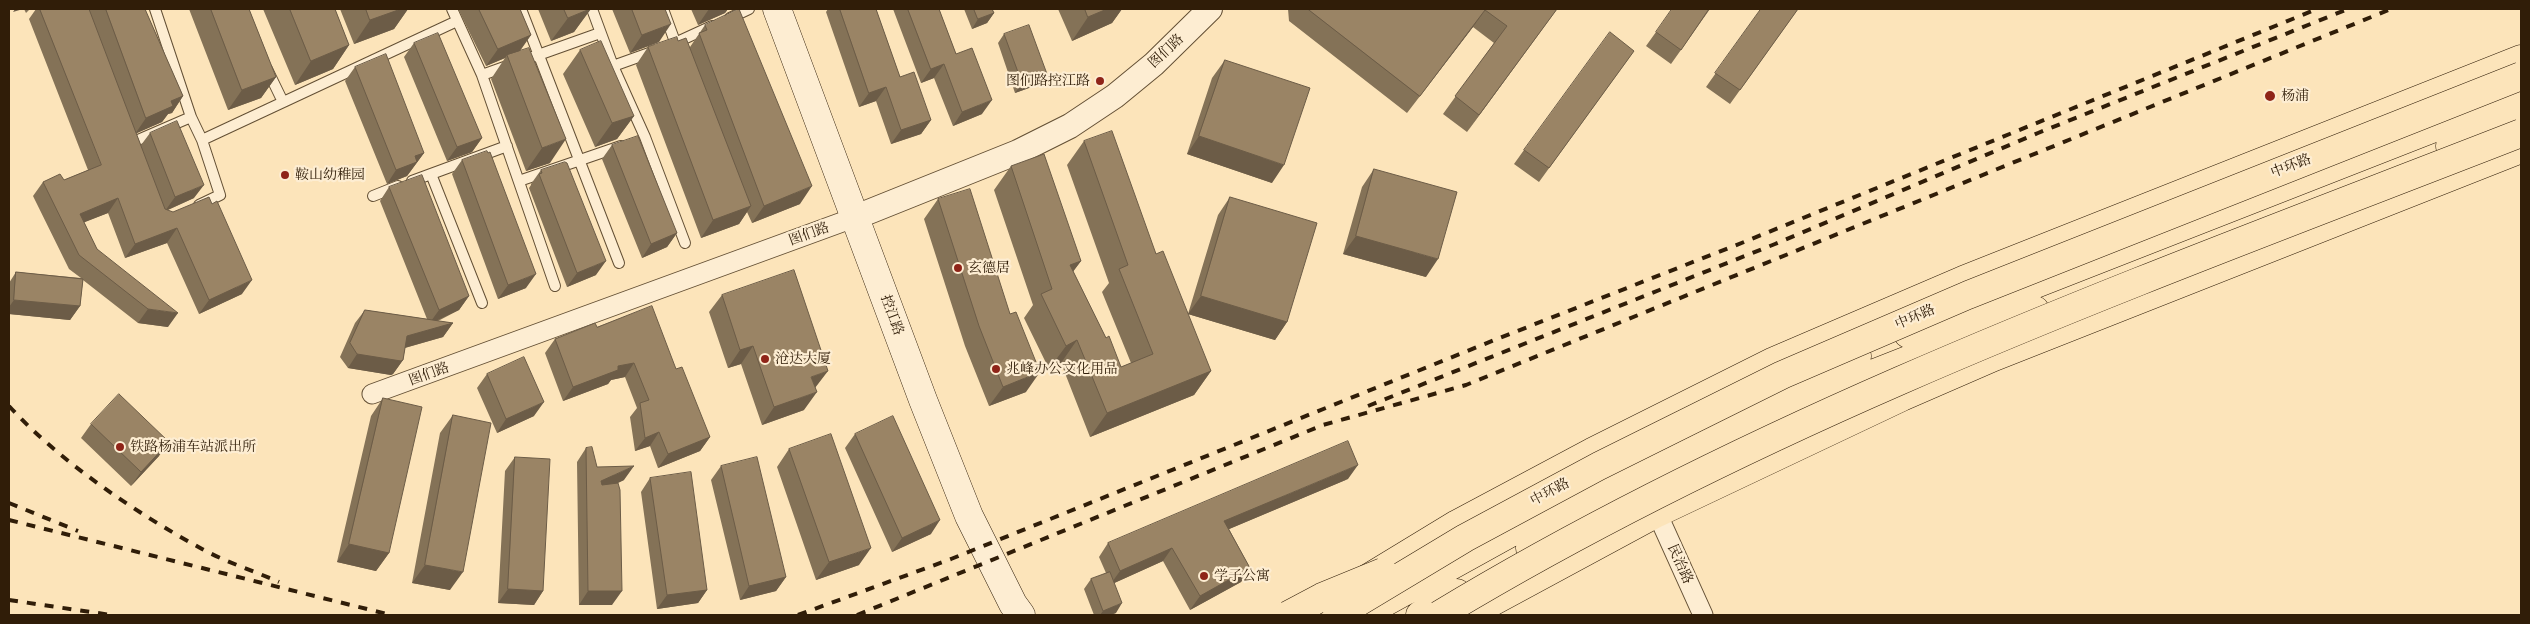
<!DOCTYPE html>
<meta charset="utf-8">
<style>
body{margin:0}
#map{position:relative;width:2530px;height:624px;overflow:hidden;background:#fce4ba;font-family:"Libre Caslon Text",serif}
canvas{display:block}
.frame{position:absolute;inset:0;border:10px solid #301d08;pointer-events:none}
</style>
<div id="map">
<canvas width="2530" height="624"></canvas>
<div class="frame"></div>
</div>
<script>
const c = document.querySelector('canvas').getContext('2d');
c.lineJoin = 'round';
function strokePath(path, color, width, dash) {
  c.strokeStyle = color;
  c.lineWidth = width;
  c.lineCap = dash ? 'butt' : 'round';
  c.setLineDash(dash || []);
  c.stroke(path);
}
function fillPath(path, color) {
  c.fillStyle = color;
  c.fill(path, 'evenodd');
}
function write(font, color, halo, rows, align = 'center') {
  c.font = font + ' "Libre Caslon Text","Noto Serif SC",serif';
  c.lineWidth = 4.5;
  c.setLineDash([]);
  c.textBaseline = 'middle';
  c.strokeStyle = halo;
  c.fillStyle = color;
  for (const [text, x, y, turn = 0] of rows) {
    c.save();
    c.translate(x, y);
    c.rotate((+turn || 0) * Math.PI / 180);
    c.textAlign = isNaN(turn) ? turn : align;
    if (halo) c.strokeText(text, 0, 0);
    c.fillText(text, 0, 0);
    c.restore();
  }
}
const service = new Path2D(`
 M155,9L191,117
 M452,9L482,75
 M521,9L619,263
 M592,9L613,66L645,137L685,243
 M663,9L678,50
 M730,18L749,9
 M675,43L712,26
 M613,66L655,51
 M267,69L283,102
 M132,147L131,143L191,117L202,140L457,21
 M431,174L482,303
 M412,181L507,146
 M519,181L621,146
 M373,196L398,186
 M199,205L220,195L202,140
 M555,286L482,75L600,33`);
const minor = new Path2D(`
 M372,394L856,217
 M1657,513L1703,615`);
const tertiary = new Path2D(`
 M856,217L1018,152L1070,126L1115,96L1154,64L1210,9`);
const secondary = new Path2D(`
 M777,9L923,400L969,516L1013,604L1021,615`);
const primary = new Path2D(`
 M2450,146L2521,118
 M1908,334L2521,94
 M1530,548L1571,524L1811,398L2035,310
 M1360,583L1457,524L1592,452L1774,361L1963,280L2521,59
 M1362,615L1626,469L1857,356
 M1420,615L1457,593
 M1468,615L1657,513L1902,397L1994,357L2521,149`);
strokePath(service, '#634f34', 12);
strokePath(minor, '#634f34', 21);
strokePath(tertiary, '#634f34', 26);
strokePath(secondary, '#301d08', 29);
strokePath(primary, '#301d08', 29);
strokePath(service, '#fdedd2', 10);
strokePath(minor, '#fdedd2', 19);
strokePath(tertiary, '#fdedd2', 24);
strokePath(secondary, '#fdedd2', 28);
strokePath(primary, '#fce4ba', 28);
strokePath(new Path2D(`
 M9,406C59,461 136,513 202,549C226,562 254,571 279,582
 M1368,406L1775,244L2038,133L2348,9
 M9,503L78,531
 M9,520L391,615
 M9,600L111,615
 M798,615L951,559L1497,339L1744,242L2317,9
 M857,615L1323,425L1466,385L2391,9`), '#301d08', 4, [9, 9]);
const trunkBridge = new Path2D(`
 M1288,615L1322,597L1383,572
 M1337,615L1465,538L1599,466L1782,375L1968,295L2521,76
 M1439,615C1778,410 2154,276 2521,133`);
strokePath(trunkBridge, '#301d08', 29, []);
strokePath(trunkBridge, '#fce4ba', 28);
fillPath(new Path2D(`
 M24,9H30L26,13Z
 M36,9H145L183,96L172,113L168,114L162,122L136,133L141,145L150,133L194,198L168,210L242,294L199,314L167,243L125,258L108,213L84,222L97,249L168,327L138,323L83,280L80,306L70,320L9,314V283L16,272L81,278L69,269L33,196L43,182L64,180L88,170L29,19Z
 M189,9H249L276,77L261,98L228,110Z
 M263,9H335L349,45L333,69L295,85Z
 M340,9H408L394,29L354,44Z
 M458,9H520L531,35L520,51L550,163L526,171L491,79L505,58L486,66Z
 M538,9H590L574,32L551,41Z
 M612,9H665L659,42L630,53Z
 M691,9H728L725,13L698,25Z
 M828,9H876L900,77L931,120L921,134L891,144L876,101L859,107L826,12Z
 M893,9H939L956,54L982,114L953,126L934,78L921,83Z
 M964,9H992L994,13L987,23L972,29Z
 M1058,9H1122L1112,23L1072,41Z
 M1288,9H1557L1467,132L1443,114L1494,43L1473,27L1407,113L1289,21Z
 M1710,9L1671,64L1646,46L1656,32Z
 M1761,9H1798L1730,104L1706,87Z
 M705,25L800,204L752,223L747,212L739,224L701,238L636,65L648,47L678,41L690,47Z
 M1004,34L1040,84L1015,93L998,43Z
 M414,43L482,138L472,152L447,161L404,57Z
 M580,50L634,116L617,139L595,147L563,74Z
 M1634,51L1539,182L1514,164L1524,150Z
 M1225,60L1272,183L1187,154L1212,78Z
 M355,67L424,153L407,176L387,184L345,81Z
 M1084,141L1156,254L1211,371L1194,395L1090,437L1061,363L1049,369L1024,318L1033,305L994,190L1011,166L1081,261L1073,271L1106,338L1121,367L1131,363L1102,292L1109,283L1067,165Z
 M612,145L677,233L667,247L642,258L602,159Z
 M462,160L526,288L498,299L452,174Z
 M1374,169L1426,277L1343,254L1362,187Z
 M541,170L596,275L567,287L529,188L531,185V184Z
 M389,187L469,296L459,310L438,321L453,323L443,337L405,348L403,360L393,374L391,375L348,368L340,357L355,323L365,310L427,319L380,201Z
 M1230,197L1287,322L1275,340L1188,314L1218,215Z
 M938,199L1010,314L1026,392L989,406L965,346L924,219Z
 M722,295L804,410L762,425L741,364L728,368L709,312Z
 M597,327L676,369L710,437L700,451L658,468L650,446L635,451L630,417L637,408L625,377L611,380L608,384L563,401L545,353L555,339Z
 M487,374L534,416L497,433L477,388Z
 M383,398L389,553L376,571L337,562L371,416Z
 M453,415L450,590L412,583L440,433Z
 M91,424L159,456L131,486L81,438Z
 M855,434L931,534L892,552L845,448Z
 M586,448L597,467L624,480L618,483L612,605H579L577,462Z
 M789,449L859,565L816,580L777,467Z
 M515,457L543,591L534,605L498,603L505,471Z
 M721,466L786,577L776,591L740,600L711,480Z
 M650,478L707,590L698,603L657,609L641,492Z
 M1348,479L1229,529L1250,568L1241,582L1190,610L1163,561L1114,583L1116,613L1110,615H1094L1084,589L1091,579L1106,573L1099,557L1108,543Z`), '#847257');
fillPath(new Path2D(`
 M15,9H23L13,12Z
 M401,9H408L394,29L354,44L370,20Z
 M591,9L574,32L551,41L568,18Z
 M709,9H728L725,13L698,25Z
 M1107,9H1122L1112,23L1072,41L1088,17Z
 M1557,9L1467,132L1479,115Z
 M1485,10L1473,27L1407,113L1420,96Z
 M994,13L987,23L972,29L978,19Z
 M671,24L659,42L630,53L642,35Z
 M531,35L518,53L507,55L505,58L486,66L498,49Z
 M349,45L333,69L295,85L311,61Z
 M944,64L934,78L921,83L931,69Z
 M1047,74L1040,84L1015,93L1022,83Z
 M276,77L261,98L228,110L242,90Z
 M886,87L876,101L859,107L869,93Z
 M183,96L172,113L168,114L162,122L135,134L146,118L171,101Z
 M992,100L982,114L953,126L962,112Z
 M634,116L617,139L595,147L612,123Z
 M931,120L921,134L891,144L901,130Z
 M1199,136L1284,165L1272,183L1187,154Z
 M482,138L472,152L447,161L457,147Z
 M566,139L550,163L526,171L542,148Z
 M424,153L407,176L387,184L396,170L415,156Z
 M204,185L194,198L165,211L175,197Z
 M812,186L800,204L752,223L764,206Z
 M118,198L108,213L70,228L80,214Z
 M751,206L739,224L701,238L713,220Z
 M177,228L167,243L125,258L135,244Z
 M677,233L667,247L642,258L651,244Z
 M1356,236L1438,259L1426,277L1343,254Z
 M606,261L596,275L567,287L577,273Z
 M1081,261L1064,284L1070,265Z
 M536,274L526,288L498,299L508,285Z
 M252,280L242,294L199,314L209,300Z
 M469,296L459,310L429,324L439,310Z
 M1201,296L1287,322L1275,340L1188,314Z
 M14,300L80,306L70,320L9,314V307Z
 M148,309L178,313L168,327L138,323Z
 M453,323L443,337L397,350L407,336Z
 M1077,340L1061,363L1049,369L1066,346Z
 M753,346L741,364L728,368L740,350Z
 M357,354L403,360L393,374L391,375L348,368Z
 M634,363L625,377L611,380L608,384L563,401L573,387L618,366Z
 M828,371L815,388L811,377Z
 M1211,371L1194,395L1090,437L1107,413Z
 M1040,372L1026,392L989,406L1003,387Z
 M817,392L804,410L762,425L774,407Z
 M544,402L534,416L497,433L506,419Z
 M659,432L650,446L635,451L645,438Z
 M710,437L700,451L658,468L668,454Z
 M169,442L159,456L131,486L141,472Z
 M1358,465L1348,479L1215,535L1224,521Z
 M634,466L624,480L591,495L601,481Z
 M940,520L931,534L892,552L902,538Z
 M349,544L389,553L376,571L337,562Z
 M871,548L859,565L816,580L829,562Z
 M1172,548L1163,561L1110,585L1120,571Z
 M425,565L463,572L450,590L412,583Z
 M1250,568L1241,582L1190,610L1200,596Z
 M786,577L776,591L740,600L749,586Z
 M508,589L543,591L534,605L498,603Z
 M707,590L698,603L657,609L667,595Z
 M588,591H622L612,605H579Z
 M1122,603L1116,613L1110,615H1100L1103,611Z`), '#6c5c47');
const building = new Path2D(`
 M40,9H89L165,209L173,212L209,197L212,204L217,201L252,280L209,300L177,228L135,244L118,198L80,214L97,249L178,313L148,309L79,255L43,182L60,174L64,180L101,165Z
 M106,9H145L183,96L171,101L173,106L146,118Z
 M211,9H249L276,77L242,90Z
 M290,9H335L349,45L311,61Z
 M366,9H401L370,20Z
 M479,9H520L531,35L498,49Z
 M564,9H590L568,18Z
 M632,9H665L671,24L642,35Z
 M739,9L812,186L764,206L699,33L707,30L705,25Z
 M840,9H876L900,77L914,72L931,120L901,130L886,87L869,93Z
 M908,9H939L956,54L972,48L992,100L962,112L944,64L931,69Z
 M974,9H992L994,13L978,19Z
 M1085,9H1107L1088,17Z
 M1308,9H1557L1479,115L1455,96L1507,26L1485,10L1420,96Z
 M1672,9H1709L1681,50L1656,32Z
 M1761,9H1798L1740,90L1715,73Z
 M1029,25L1047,74L1022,83L1004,34Z
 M1610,32L1634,51L1549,168L1524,150Z
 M438,33L482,138L457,147L414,43Z
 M677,37L678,41L686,38L751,206L713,220L648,47Z
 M601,41L634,116L612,123L580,50Z
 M529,48L566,139L542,148L507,55Z
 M386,54L424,153L415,156L417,162L396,170L355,67Z
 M1225,60L1310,88L1284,165L1199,136Z
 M177,121L204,185L175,197L150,133Z
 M1112,131L1156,254L1163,251L1211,371L1107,413L1077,340L1066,346L1041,294L1052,289L1011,166L1044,154L1081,261L1070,265L1106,338L1109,336L1121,367L1153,354L1119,269L1128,265L1084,141Z
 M638,136L677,233L651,244L612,145Z
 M487,151L488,153L490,152L536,274L508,285L462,160Z
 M565,162L567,163L606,261L577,273L539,174L542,173L541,170Z
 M1374,169L1457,192L1438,259L1356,236Z
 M422,175L469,296L439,310L389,187Z
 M970,189L1010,314L1016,312L1040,372L1003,387L979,326L938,199Z
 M1230,197L1317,223L1287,322L1201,296Z
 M794,270L828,371L811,377L817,392L774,407L753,346L740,350L722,295Z
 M16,272L83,279L80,306L14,300Z
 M652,306L676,369L682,367L710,437L668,454L659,432L645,438L640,403L649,400L634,363L618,366V370L573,387L555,339L595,323L597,327Z
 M365,310L453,323L407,336L403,360L401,361L357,354L350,343Z
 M524,357L544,402L506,419L487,374Z
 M119,394L169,442L141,472L91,424Z
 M383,398L422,407L389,553L349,544Z
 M453,415L491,423L463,572L425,565Z
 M893,416L940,520L902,538L855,434Z
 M831,434L871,548L829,562L789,449Z
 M1348,441L1358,465L1224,521L1250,568L1200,596L1172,548L1120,571L1108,543Z
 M592,447L597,467L634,466L601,481L602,485L618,483L620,490L622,591H588L586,448Z
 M515,457L550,459L543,591L508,589Z
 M757,457L786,577L749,586L721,466Z
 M691,472L707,590L667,595L650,478Z
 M1110,572L1122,603L1103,611L1091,579Z`);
fillPath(building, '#9a8465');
strokePath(building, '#6c5c47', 1);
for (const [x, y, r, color] of [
 [1100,81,5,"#8f2418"],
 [2270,96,6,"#8f2418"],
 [285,175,5,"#8f2418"],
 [958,268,5,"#8f2418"],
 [765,359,5,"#8f2418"],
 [996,369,5,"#8f2418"],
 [120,447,5,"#8f2418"],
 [1204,576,5,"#8f2418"]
]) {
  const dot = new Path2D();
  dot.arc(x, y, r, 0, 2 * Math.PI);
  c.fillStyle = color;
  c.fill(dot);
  strokePath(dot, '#fdedd2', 2);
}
write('14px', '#301d08', '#fdedd2', [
 ["图们路",1166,51,-43],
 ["中环路",2291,166,-21],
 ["图们路",809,234,-20],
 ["控江路",892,315,70],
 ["中环路",1915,317,-23],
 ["图们路",429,374,-20],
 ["中环路",1550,492,-28],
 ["民治路",1680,564,66]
]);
write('14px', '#301d08', '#fdedd2', [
 ["图们路控江路",1090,81,"right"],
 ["杨浦",2281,96],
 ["鞍山幼稚园",295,175],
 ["玄德居",968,268],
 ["沧达大厦",775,359],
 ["兆峰办公文化用品",1006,369],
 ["铁路杨浦车站派出所",130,447],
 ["学子公寓",1214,576]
], 'left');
</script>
